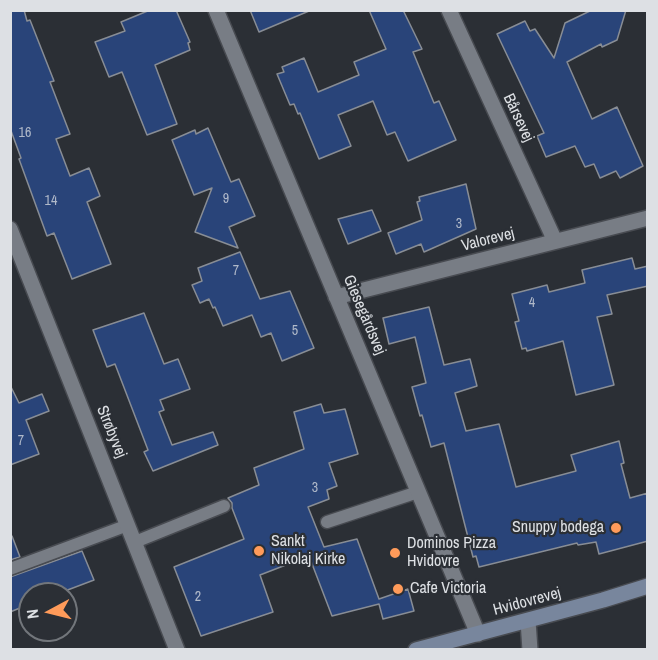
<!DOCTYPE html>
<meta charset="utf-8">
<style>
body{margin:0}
#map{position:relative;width:658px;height:660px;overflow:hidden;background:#2b2f35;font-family:"Archivo Narrow",sans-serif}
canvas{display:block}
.frame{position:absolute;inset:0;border:12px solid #dde0e4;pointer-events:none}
.north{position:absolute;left:18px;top:582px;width:60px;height:60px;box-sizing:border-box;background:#2b2f35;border:2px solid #72767b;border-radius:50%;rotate:263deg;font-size:16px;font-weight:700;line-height:24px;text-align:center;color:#dde0e4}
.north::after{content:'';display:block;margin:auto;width:21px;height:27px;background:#ff9b5a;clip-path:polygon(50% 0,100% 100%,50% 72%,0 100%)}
</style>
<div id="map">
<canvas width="658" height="660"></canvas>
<div class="frame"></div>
<div class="north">N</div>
</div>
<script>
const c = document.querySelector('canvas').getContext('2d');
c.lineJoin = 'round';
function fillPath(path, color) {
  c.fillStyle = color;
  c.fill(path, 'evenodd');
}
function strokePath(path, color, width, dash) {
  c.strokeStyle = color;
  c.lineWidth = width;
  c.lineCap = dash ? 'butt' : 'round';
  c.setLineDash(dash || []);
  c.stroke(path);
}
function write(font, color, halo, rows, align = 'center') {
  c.font = font + ' "Archivo Narrow",sans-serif';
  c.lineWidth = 4.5;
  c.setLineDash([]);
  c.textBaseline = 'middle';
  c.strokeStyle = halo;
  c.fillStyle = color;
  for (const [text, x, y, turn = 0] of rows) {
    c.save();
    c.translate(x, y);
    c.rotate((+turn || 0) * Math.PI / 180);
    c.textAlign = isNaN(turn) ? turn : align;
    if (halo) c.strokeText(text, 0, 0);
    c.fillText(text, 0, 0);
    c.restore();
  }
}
const building = new Path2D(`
 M10,10H24L27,21L30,20L54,81L50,82L70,134L56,139L70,176L89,168L100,196L87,202L111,264L72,279L54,233L47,236L19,159L21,158L10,128Z
 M150,10H176L190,42L188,43L190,50L155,65L177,124L147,135L122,72L109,77L95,42L125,31L121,22Z
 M250,10H309V11L259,32Z
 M369,10H403L422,49L413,52L434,103L439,101L456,140L408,161L395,132L387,135L373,101L338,115L351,146L319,159L300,113L298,114L294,104L290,105L277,74L284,72L282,67L304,58L318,92L359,75L354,62L386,49Z
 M592,10H626L617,40L602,47L601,44L567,62L592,119L617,107L643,166L620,178L616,171L600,178L594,164L585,167L575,146L546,157L537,136L544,133L497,34L525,21L530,31L535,29L554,58L565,23Z
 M208,128L231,182L239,179L255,216L229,227L238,248L195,232L212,188L194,195L172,140L195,130L196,134Z
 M466,184L476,229L424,252L421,244L396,254L388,233L422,220L417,202L420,201L419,197Z
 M372,210L381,231L348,244L338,219Z
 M240,252L260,299L290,291L314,348L282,361L271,333L261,337L252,315L223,326L215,307L213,308L209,299L200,303L192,285L202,281L198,268Z
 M632,258L635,269L648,266V286L607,295L612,314L597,317L614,385L576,395L563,341L527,351L526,348L522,349L515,322L519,321L512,294L547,285L549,292L585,283L582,270Z
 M429,307L444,365L470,359L477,386L455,393L466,431L499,424L516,487L576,471L571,455L619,441L624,463L621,464L630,498L648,493V541L599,554L596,542L578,545L577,543L479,567L476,556L473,557L444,443L431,447L422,415L420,416L412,387L426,383L415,337L389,344L383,318Z
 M144,313L164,364L178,359L190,389L160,400L164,410L159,412L172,445L213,432L218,445L153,471L144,452L148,450L115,364L107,367L93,330Z
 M10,385L19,403L42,394L49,411L26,420L39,454L10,465Z
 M321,404L324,413L345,409L358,454L329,463L337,486L327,490L329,499L308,507L324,547L357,539L379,599L408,589L414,611L383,619L379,604L332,616L309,556L260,575L273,612L201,636L174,567L244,539L232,508V503L228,498L259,485L254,468L304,449L294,412Z
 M12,536L20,557L10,560V537Z
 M82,551L94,580L57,594H30V604L10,612V577Z`);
fillPath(building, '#294479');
strokePath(building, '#888d95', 1.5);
const lane = new Path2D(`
 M327,522L418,492
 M135,542L224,506
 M10,569L128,525`);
const street = new Path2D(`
 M216,10L478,634
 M449,10L555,241
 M10,229L177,650
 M336,297L648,218
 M528,621L530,650`);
const secondary = new Path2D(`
 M416,650L603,600L648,586`);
strokePath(lane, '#484b51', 15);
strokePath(street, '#484b51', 18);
strokePath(secondary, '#484b51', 18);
strokePath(lane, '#787d85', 12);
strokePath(street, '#787d85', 15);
strokePath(secondary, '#78869d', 15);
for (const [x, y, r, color] of [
 [616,528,6,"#ff9b5a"],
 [259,551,6,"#ff9b5a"],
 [395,553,6,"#ff9b5a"],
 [398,589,6,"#ff9b5a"]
]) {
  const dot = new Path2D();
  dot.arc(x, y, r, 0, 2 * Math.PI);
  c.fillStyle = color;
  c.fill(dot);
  strokePath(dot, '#2b2f35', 2);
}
write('14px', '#b0b9c9', null, [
 ["16",25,133],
 ["9",226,199],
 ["14",51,201],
 ["3",459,224],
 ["7",236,271],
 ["4",532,303],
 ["5",295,331],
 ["7",21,441],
 ["3",315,488],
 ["2",198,597]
]);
write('16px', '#dde0e4', '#2b2f35', [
 ["Bårsevej",518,118,65],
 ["Valorevej",488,240,-14],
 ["Giesegårdsvej",364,315,67],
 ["Strøbyvej",111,432,68],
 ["Hvidovrevej",527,602,-15]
]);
write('16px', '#dde0e4', '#2b2f35', [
 ["Snuppy bodega",604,528,"right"],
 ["Sankt",271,542],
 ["Nikolaj Kirke",271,560],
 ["Dominos Pizza",407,544],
 ["Hvidovre",407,562],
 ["Cafe Victoria",410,589]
], 'left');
</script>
